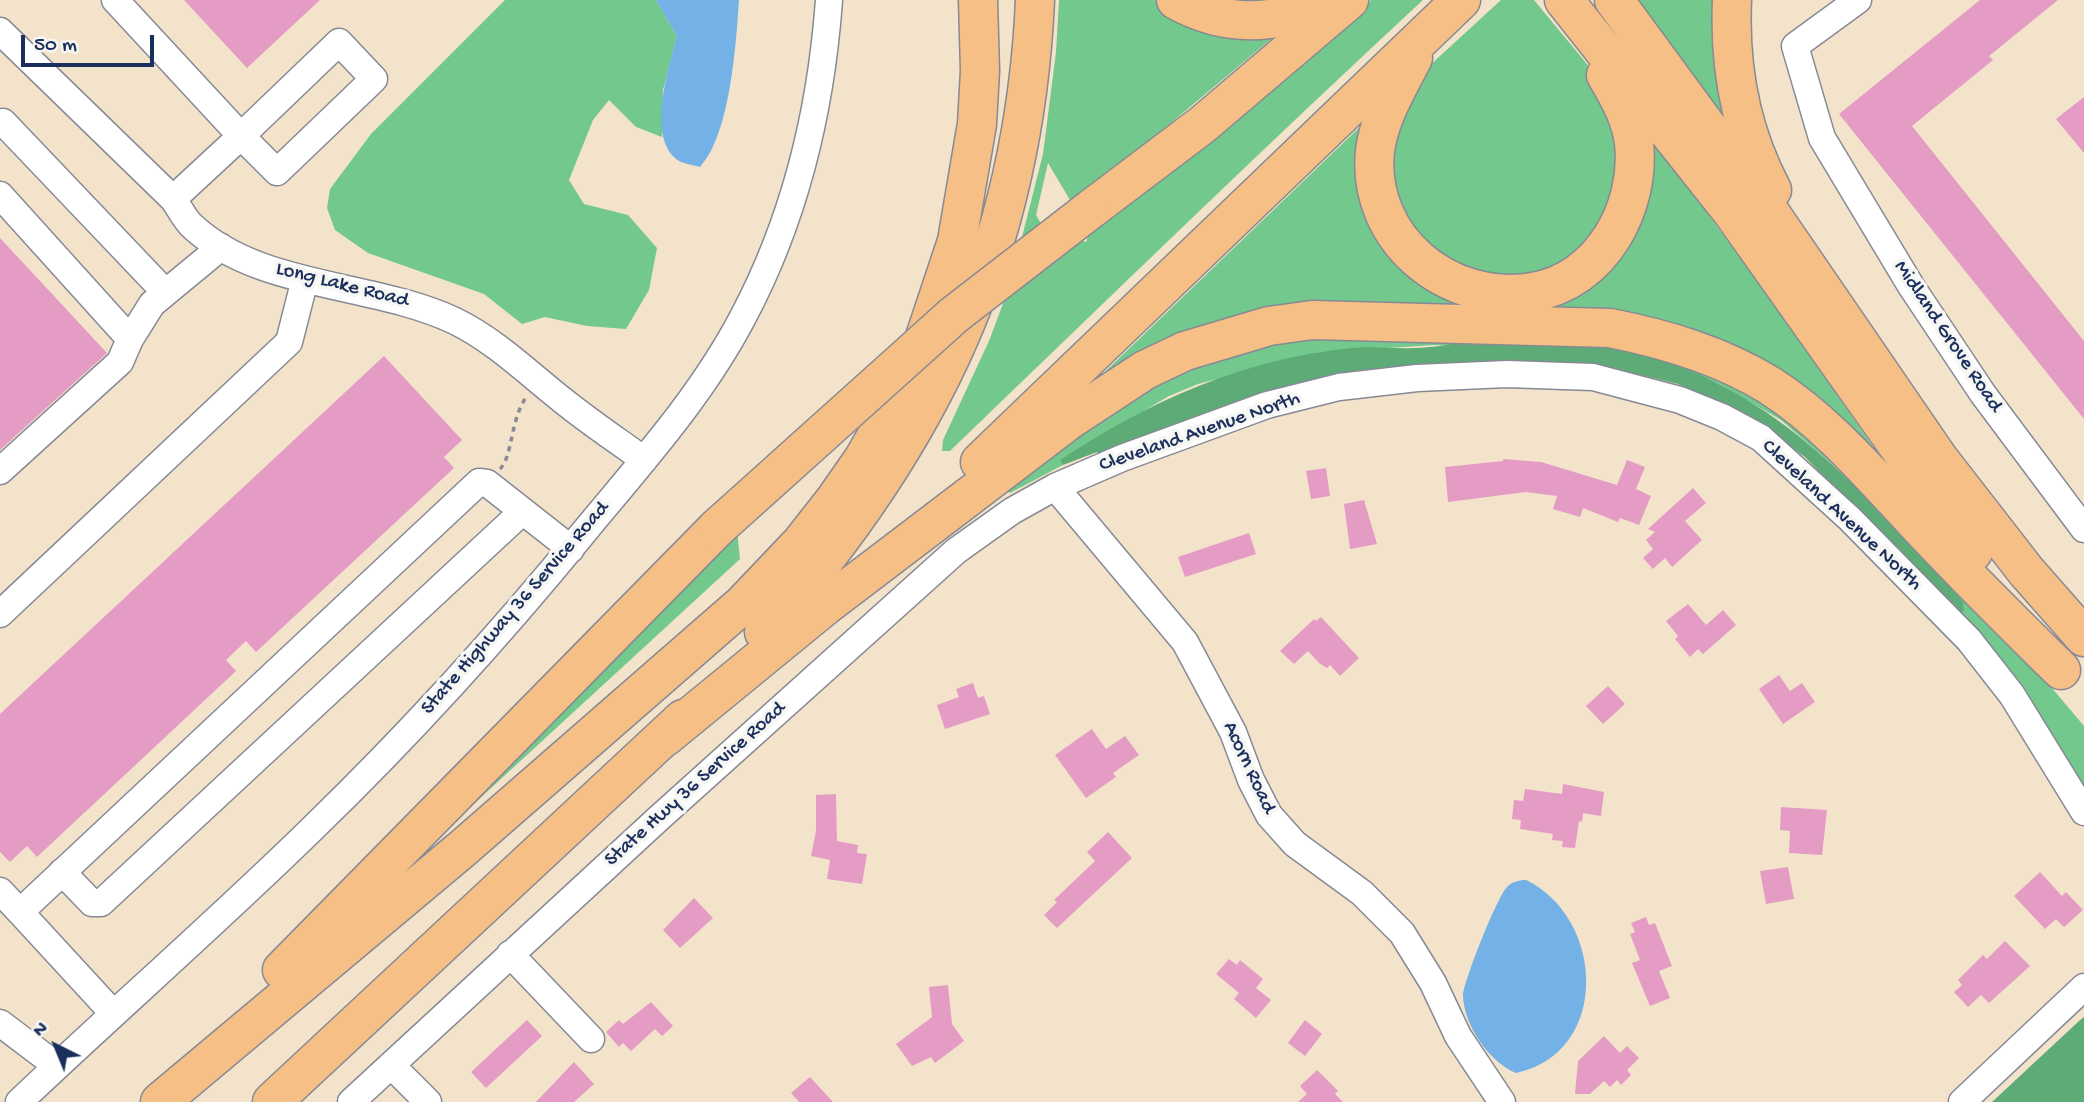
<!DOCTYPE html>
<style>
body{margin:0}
#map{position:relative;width:2084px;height:1102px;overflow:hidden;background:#f3e3cb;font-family:"Gochi Hand",sans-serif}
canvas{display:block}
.north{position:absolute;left:21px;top:1011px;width:70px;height:70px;-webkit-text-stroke:5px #f6f6f2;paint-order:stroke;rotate:317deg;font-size:19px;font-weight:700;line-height:28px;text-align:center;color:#1b2f5e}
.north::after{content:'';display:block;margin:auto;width:24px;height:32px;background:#1b2f5e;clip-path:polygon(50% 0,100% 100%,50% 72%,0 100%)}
.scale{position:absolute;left:21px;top:35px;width:133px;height:32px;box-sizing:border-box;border:4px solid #1b2f5e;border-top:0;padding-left:9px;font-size:21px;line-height:24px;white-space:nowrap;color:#1b2f5e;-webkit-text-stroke:5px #f6f6f2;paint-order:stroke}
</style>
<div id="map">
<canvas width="2084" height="1102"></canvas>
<div class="north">N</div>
<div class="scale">50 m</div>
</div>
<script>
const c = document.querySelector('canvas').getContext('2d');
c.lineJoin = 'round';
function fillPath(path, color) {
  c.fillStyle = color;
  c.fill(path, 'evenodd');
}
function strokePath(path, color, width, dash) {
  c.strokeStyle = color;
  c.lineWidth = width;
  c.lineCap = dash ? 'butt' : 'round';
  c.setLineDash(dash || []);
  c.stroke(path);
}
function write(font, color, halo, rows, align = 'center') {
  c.font = font + ' "Gochi Hand",sans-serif';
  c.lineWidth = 7;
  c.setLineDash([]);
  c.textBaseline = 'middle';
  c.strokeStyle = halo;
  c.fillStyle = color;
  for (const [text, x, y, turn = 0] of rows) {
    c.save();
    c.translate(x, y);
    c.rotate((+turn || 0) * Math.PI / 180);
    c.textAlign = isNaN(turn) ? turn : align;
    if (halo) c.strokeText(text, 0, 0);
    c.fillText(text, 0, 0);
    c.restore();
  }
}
fillPath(new Path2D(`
 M505,0H656L677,36L663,90L662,137L636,127L609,100L593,120L569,180L584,204L628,215L657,248L649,290L626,329L587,326L545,317L522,324L484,294L368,253L335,230L327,208L330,189L371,134Z
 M1059,0H1156L1174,13L1277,34L1073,205L1048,163L1036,215L1043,227L1020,245L1043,154L1056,52Z
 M1371,0H1423C1263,148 1107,300 950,451H942L943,440L989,341L1007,293L1078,239L1086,242L1091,228L1343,26Z
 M1501,0H1534L1587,64L1617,128L1614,212L1566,269L1465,281L1389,204L1382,155L1428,67Z
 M1629,0H1721L1730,127Z
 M1365,122L1400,262L1571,289L1642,125L1766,293L1910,500L1751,366L1336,309L1085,391Z
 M1291,334L1634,342L1783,408L2008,636L2084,726V795L1856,485L1781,420L1721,385L1655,357L1436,345L1321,352L1198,384L1169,396L1060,460L1063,465L1010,493L1007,490L1144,385Z
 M737,531L740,559L478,800L472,795Z`), '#72c88d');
fillPath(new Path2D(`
 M1463,343C1497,343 1531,344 1565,345C1580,345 1597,344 1613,347C1767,377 1864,491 1963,602L1964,610L1960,615L1805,457L1751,418L1678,384L1612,368L1562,362L1399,366L1354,373L1099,455L1097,452L1063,465L1060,460C1149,401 1244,359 1351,348C1373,346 1394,349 1415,348C1431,348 1448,344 1463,343Z
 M2084,1017V1102H1992L2079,1021Z`), '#5dac78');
fillPath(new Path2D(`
 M656,0H739C736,45 730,135 700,167C694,165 685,164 679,161C645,139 669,67 677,36Z
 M1526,880C1605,918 1611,1053 1516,1073C1489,1062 1464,1025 1463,996C1463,983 1497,897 1507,887C1512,882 1518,880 1526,880Z`), '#74b1e6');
fillPath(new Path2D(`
 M184,0H320L247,68Z
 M1980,0H2058L1989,56L1993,60L1912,126L2084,341V419L1839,114Z
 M2084,97V153L2056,119Z
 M0,238L107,353L0,450Z
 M384,356L462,440L444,457L454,468L256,652L246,641L226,660L236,671L37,857L27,846L10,862L0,852V714Z
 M1503,459L1541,462L1617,485L1627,460L1645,467L1636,489L1651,496L1639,525L1620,518L1618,522L1583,508L1580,517L1553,509L1557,496L1526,492L1448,502L1445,467L1503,461Z
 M1326,468L1330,496L1311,499L1306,471Z
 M1693,488L1706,503L1685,521L1702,540L1672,567L1665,558L1653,569L1643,558L1653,549L1646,540L1655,532L1648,529Z
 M1364,500L1377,544L1350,549L1344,504Z
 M1249,533L1256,554L1185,577L1178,557Z
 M1688,604L1706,625L1723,610L1736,625L1703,654L1698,649L1690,657L1675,639L1678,636L1666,621Z
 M1321,617L1359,658L1340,676L1330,665L1327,668L1319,663L1308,651L1294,664L1280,651L1314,619L1316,621Z
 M1779,675L1790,691L1802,683L1815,702L1783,724L1759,689Z
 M973,683L978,698L984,696L990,714L945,729L937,705L959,697L956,689Z
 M1608,686L1625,704L1603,724L1586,706Z
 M1092,729L1106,749L1125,736L1139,755L1113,773L1116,777L1086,798L1055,755Z
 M1563,784L1604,792L1601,816L1583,813L1582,822L1579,821L1575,848L1562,847L1563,841L1552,840L1553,834L1520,829L1521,820L1512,819L1514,800L1523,801L1525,789L1562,794Z
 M836,794L837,841L858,845L857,853L867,854L862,884L827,879L830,860L811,856L816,831V795Z
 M1781,807L1827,810L1822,855L1789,853L1790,831L1780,830Z
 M1108,832L1132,858L1057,928L1044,915L1057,902L1054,900L1095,861L1087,852Z
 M1788,867L1794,899L1766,904L1760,871Z
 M2040,872L2062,896L2066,892L2083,910L2064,927L2056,919L2045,929L2014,896Z
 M694,898L713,918L680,948L663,930Z
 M1646,917L1649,925L1655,923L1672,966L1659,971L1670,998L1650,1006L1632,963L1640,960L1630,934L1635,932L1631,923Z
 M2005,941L2030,966L1989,1003L1981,995L1968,1007L1954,992L1962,985L1958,980L1983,955L1987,959Z
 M1229,959L1237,965L1240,960L1263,979L1256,988L1271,1000L1256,1018L1234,999L1239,993L1216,974Z
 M948,985L952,1024L964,1041L935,1063L931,1057L912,1066L896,1044L932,1017L929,987Z
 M651,1002L673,1026L662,1036L655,1029L631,1051L623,1043L619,1047L606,1032L619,1020L623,1024Z
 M527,1020L542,1036L486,1088L471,1072Z
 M1305,1020L1322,1034L1305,1056L1288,1043Z
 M1604,1036L1620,1053L1627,1046L1639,1058L1627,1070L1631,1075L1621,1085L1617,1080L1610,1087L1604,1081L1590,1094H1575L1578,1061Z
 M574,1062L594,1084L574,1102H536Z
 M1317,1070L1338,1091L1335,1094L1343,1102H1298L1307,1094L1300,1086Z
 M810,1077L833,1102H799L791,1093Z`), '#e49cc5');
const minor = new Path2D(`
 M115,0L241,136L173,199
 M1858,0L1795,46L1822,138L1911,286L1983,394L2084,529
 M0,31L173,199C179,207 184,218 191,225C258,289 373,282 455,321C496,341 530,375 566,403C591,423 618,441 644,460
 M339,42L374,79L277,172L241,136Z
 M0,125L3,122L165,292
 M0,195L130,339L120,362L0,471
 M130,339L152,304L221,247
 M1055,487L1185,642L1233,732L1251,780L1269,815L1295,844L1362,893L1402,933L1433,983L1458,1036L1502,1102
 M0,614L289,342L305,279
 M62,872L92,903H101L523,511
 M0,891L20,912
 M510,954L591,1039
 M113,1013L20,912L479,482L487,483L571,549
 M0,1023L57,1066
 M391,1065L428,1102
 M19,1102C116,1010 217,922 313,828C409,735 499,636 584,532C641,463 701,397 743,317C795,219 821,111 829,0
 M351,1102L659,818L956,551L1012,511L1055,487L1122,458L1267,405L1339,387L1417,378L1507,374L1593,377L1680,400L1722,417L1761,438L1850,519L1969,640L2012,695L2084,812
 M1962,1102L2084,987`);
const highway = new Path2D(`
 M1176,0C1224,27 1276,27 1325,0
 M1564,0L1732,212L1973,552
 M1614,0L1769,211L1939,459L2026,571L2084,637
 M1732,0C1729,67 1740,130 1772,190
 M1413,58C1398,87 1379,118 1375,151C1366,239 1448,306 1533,292C1601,281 1641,208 1634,143C1631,118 1619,97 1606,75
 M1091,209L1202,125L1349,0
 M980,462L1461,0
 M764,632C931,445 1024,252 1035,0
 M665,737L825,606L1072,418L1145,370L1185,351L1269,326L1312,320L1610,328C1666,339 1720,355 1769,385C1827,422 1872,476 1919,526C1965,575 2013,623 2061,670
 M282,970L717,528
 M160,1102L462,849L743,604L801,543L834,501L864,458L914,370L957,241L977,124L980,71L978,0
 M272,1102L683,719`);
strokePath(minor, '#878994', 29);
strokePath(highway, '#878994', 41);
strokePath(new Path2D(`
 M500,469C513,456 510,419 527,396`), '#878994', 3.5, [5, 5]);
strokePath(minor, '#fff', 26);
strokePath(highway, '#f5bf86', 38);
const highwayBridge = new Path2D(`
 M717,528L954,315L1091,209`);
strokePath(highwayBridge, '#878994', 41, []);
strokePath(highwayBridge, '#f5bf86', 38);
write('21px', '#1b2f5e', '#f6f6f2', [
 ["Long Lake Road",342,286,14],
 ["Midland Grove Road",1947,337,56],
 ["Cleveland Avenue North",1200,433,-19],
 ["Cleveland Avenue North",1841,516,43],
 ["State Highway 36 Service Road",516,609,-49],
 ["Acorn Road",1248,768,65],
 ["State Hwy 36 Service Road",696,785,-42]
]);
</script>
